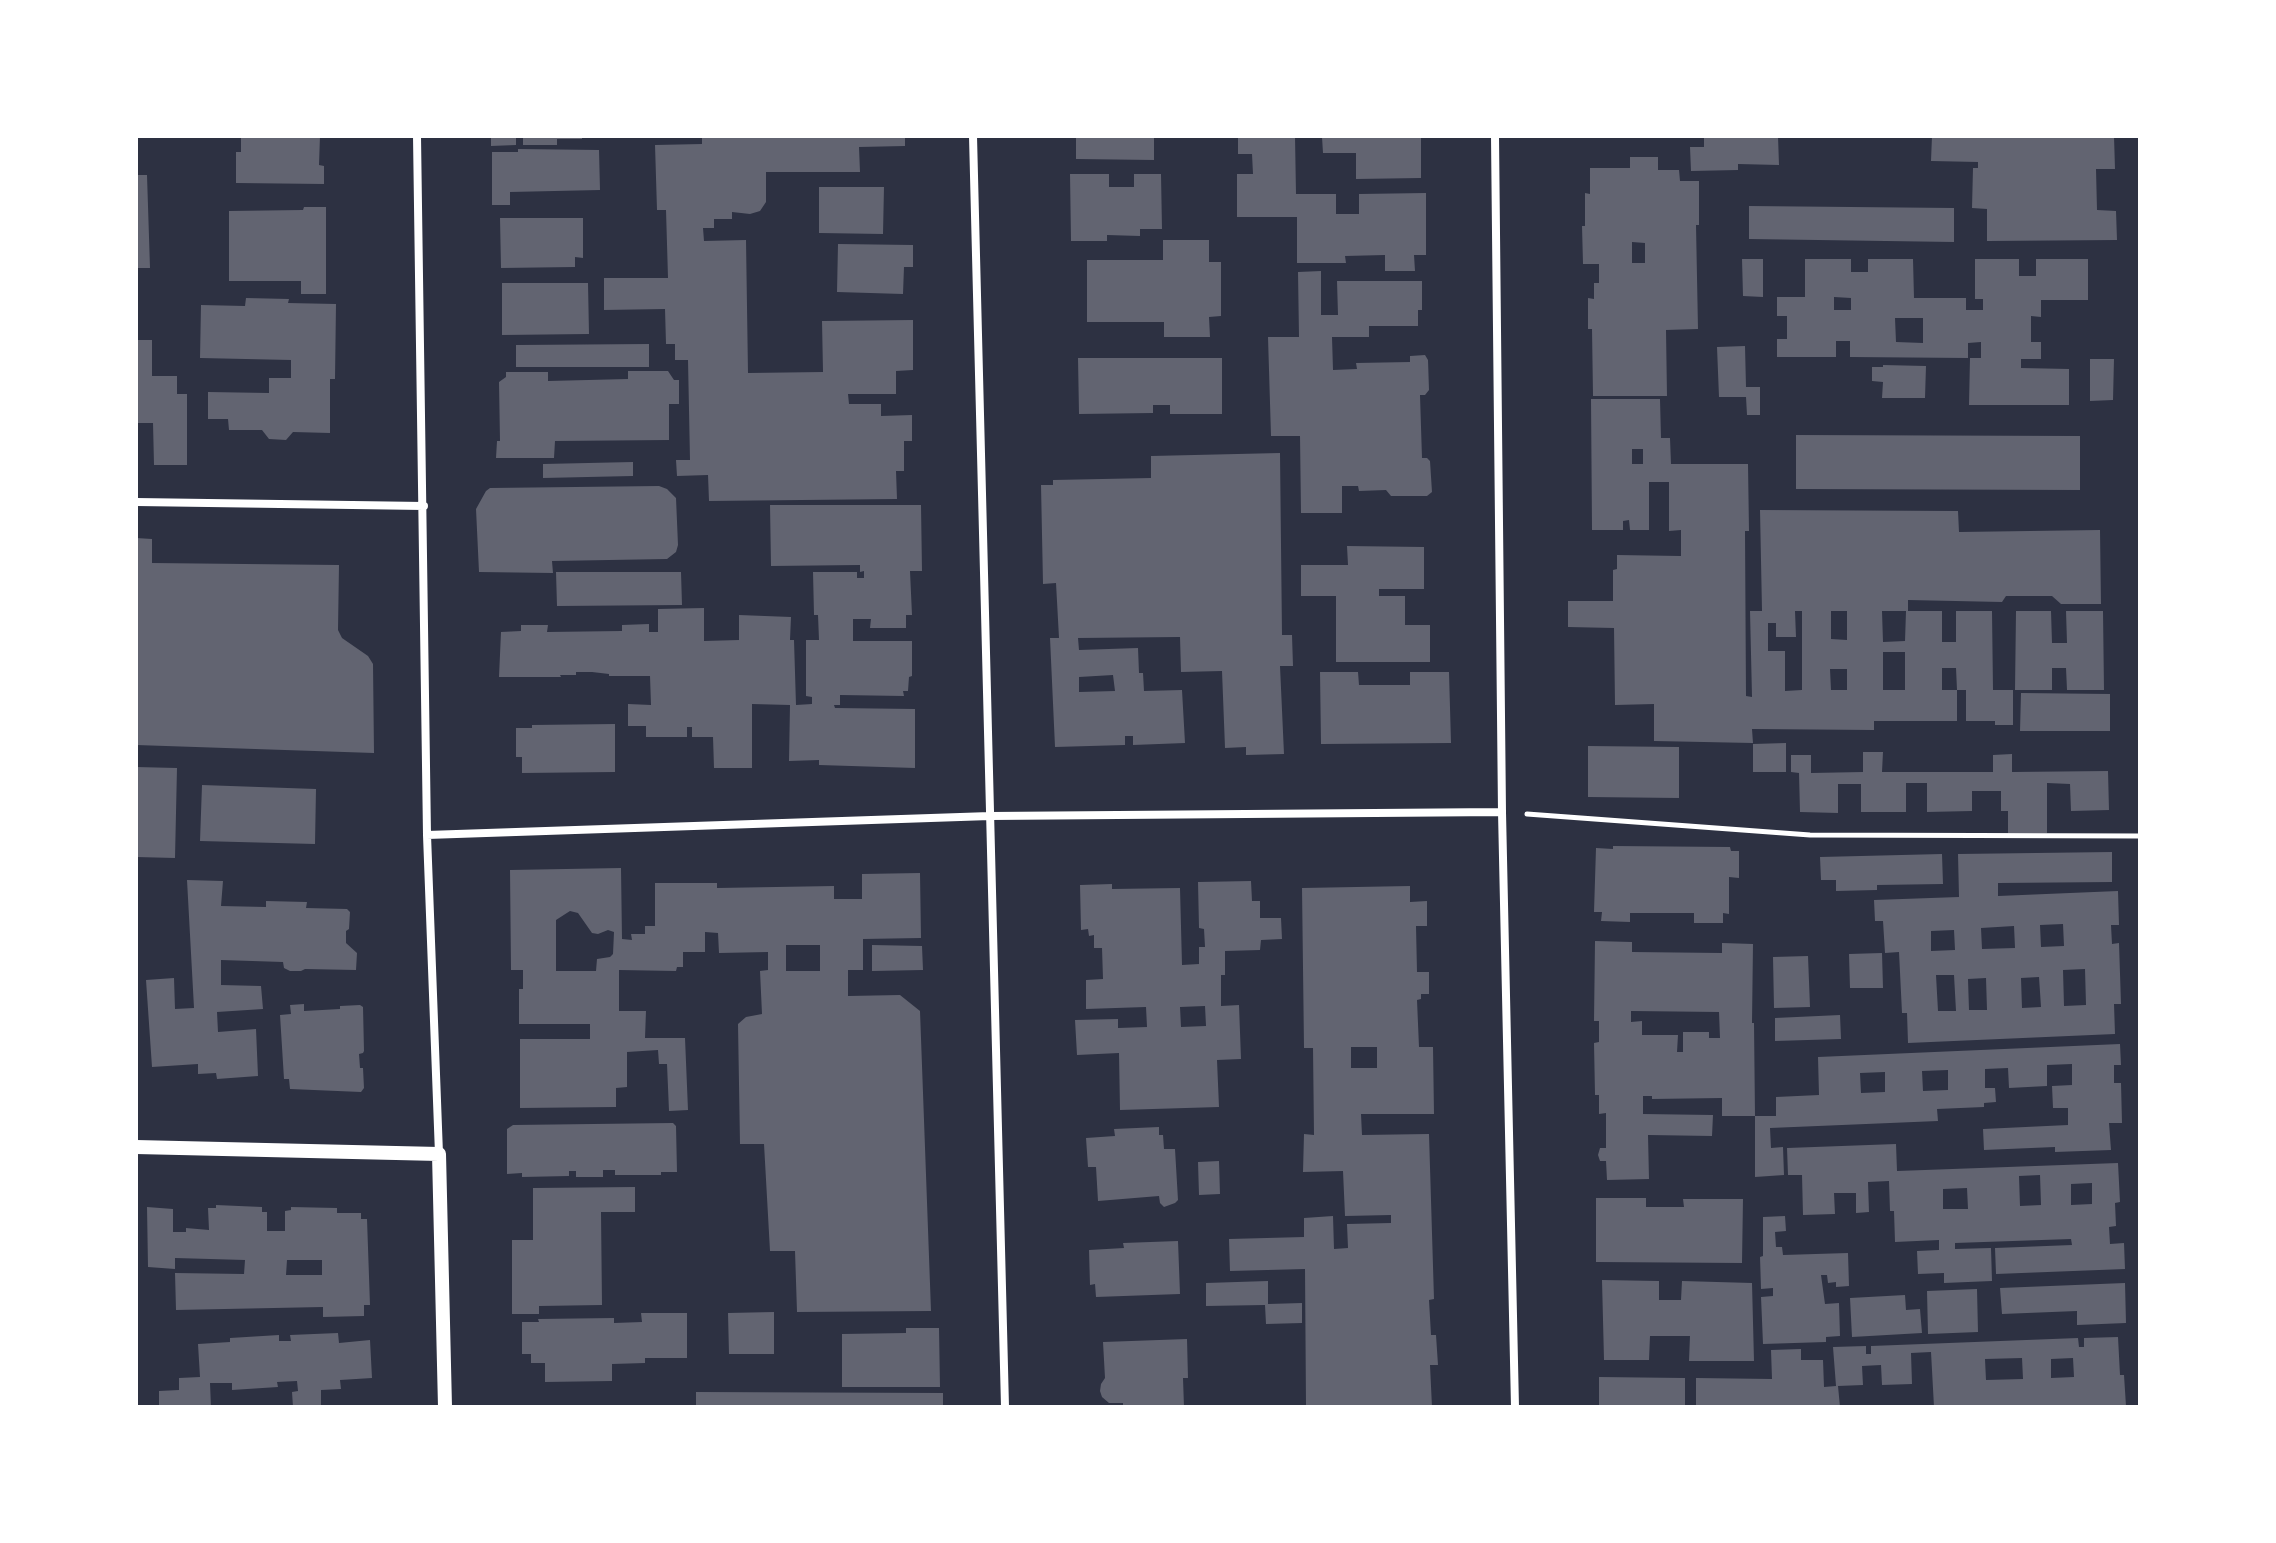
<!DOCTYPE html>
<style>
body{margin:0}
#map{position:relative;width:2276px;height:1543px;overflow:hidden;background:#2d3142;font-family:"Exo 2",sans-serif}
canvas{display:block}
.frame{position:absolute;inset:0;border:138px solid #fff;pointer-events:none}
</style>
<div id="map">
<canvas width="2276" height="1543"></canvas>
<div class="frame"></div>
</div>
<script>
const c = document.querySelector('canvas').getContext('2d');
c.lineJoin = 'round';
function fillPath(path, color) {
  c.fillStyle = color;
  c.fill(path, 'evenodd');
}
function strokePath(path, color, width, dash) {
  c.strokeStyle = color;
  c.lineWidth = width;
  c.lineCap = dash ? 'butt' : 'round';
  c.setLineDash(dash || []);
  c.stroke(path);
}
fillPath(new Path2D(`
 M241,136H320L319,165L324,166V184L236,183V152H241Z
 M491,136H516V145L491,146Z
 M523,136H582V139H557V145H523Z
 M702,136H905V146L859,147L860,172H766V202L760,211L750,214L732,212V219H714V228H703L704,241L746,240L748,373L823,372L822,321L913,320V370L896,371V394H848L849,404H881V416L912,415V441H904V471H896L897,499L709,501L708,475L677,476L676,460H690L688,360H675V344H666L665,309L604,310V278H668L666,210H657L655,145L702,144Z
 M1076,136H1154V160L1076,159Z
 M1238,136H1295L1296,194H1336V214H1359V194L1426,193V255H1414L1415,271H1385V255L1345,256L1346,263H1297V217H1237V174H1253L1252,154H1238Z
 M1332,136H1421V178L1356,179V153H1323L1322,137Z
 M1704,136H1778L1779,165L1738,164V170L1691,171L1690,147H1704Z
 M1932,136H2114L2115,169H2096L2097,210L2116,211L2117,240L1987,241V209L1972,208L1973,168H1978V162L1931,161Z
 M518,149L599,150L600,190L510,192V205H492V152H518Z
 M1630,157H1658V170H1679L1680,181H1699V225H1696L1698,329L1666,330L1667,396H1593L1592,329H1588V298L1594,299V283H1599V264H1583L1582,226H1585V193L1590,194V168H1630ZM1632,242L1645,243V263H1632Z
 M1070,174H1109V187H1134V174H1161L1162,229H1140V236L1107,235V241H1071Z
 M136,175H147L150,268H136Z
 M819,187H884L883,234L819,233Z
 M1749,206L1954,208V242L1749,239Z
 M304,207H326V294H301V281H229V211L303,210Z
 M500,218H583V258L575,257V267L501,268Z
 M1163,240H1209V262H1221V316L1209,317L1210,337H1164V322H1087V260H1163Z
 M838,244L913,245V267H904L903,294L837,292Z
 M1742,259H1763V297L1743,296Z
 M1805,259H1851V272H1868V259H1913L1914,298H1966V310H1983V299H1975V259H2019V276H2036V259H2088V300H2041V317L2031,316V342H2041V359H2021V368L2069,369V405H1969L1970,358H1981V342L1968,343V358L1850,357V341H1836V357H1777V339H1787V316H1777V297H1805ZM1834,297L1851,298V310H1834ZM1895,318H1923V343L1896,342Z
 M1321,271V315H1338L1337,281H1422V310H1418V326H1369V337H1332L1333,370L1357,369L1356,363L1410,362V356L1425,355L1428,360L1429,390L1425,395H1420L1422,458H1427L1430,461L1432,492L1427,496H1391L1386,490L1359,491L1358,486H1342V513H1301L1300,436H1271L1268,337H1299L1298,272Z
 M502,283H588L589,334L502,335Z
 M246,298L289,299L288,303L336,304L335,379H330V433L293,432L286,440L269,439L262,430H229L228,419H208V392L269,393V378H291V360L200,358L201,305L245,306Z
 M136,340H152V376H177V394H187V465H154L153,423H136Z
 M649,344V367H516V345Z
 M1745,346L1746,387H1760V415H1747L1746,397H1719L1717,347Z
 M1078,358H1222V414H1170V405H1153V413L1079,414Z
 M2090,359H2114L2113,400L2090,401Z
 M1883,365L1926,366L1925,398H1882L1883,382L1872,381V367H1883Z
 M628,371H668L674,380H679V404H669V440L555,441L554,458H496L497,441H500L499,382L506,377V372H548V381L628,379Z
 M1591,399H1660L1661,438H1670L1671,464H1748L1749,531H1745L1746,696L1752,697L1750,611H1762L1760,510L1958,511L1959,532L2100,530L2101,604H2061L2052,596H2006L2002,602L1908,600V611H1882L1883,642L1905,641L1906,611H1942V642H1956V611H1992L1993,690H2013V725H1995V721H1966V690H1957L1956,668H1942V690H1957V721H1874V730L1752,729L1753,743L1654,741V704L1615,705L1614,628L1568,627V601H1613V570L1617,569V555L1681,556V530L1669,531V482H1649V530H1630L1629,520L1623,521V530H1592ZM1632,449H1643V464H1632ZM1795,611H1802V690L1785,691V651H1768V623H1776V637H1796ZM1831,611H1847V640L1831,639ZM1883,652H1905V690H1883ZM1830,669H1847V690H1831Z
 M1796,435L2080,436V490L1796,489Z
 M1280,453L1282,635H1292L1293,666H1280L1284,754L1246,755V747L1225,748L1222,671L1181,672L1180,637L1078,638L1079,650L1138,648L1139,673H1143L1144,691L1182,690L1185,743L1133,745V736H1125V745L1055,747L1050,638H1059L1056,583L1043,584L1041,485H1053V480L1151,478V456ZM1113,675L1115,691L1079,692V677Z
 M633,462V476L543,478V464Z
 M659,486L667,489L676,498L678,545L676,552L667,559L552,561L553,573L479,572L476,509L486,491L490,488Z
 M770,505H921L922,571H910L912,615H906V628H870L871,619H853V641H912V676L909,677L908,691H903L904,696L840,695V705H834L835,708L915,709V768L819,765V760L789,761L790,705L752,704V768H714L713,737H692V727H687V737H646V726H628V704L651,705L650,676H609V674L592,672H576V675H560L561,677H499L501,632L521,631V625H548L547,632L622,631V625L649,624V632H658V609L704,608V641L739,640V615L791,617L790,640H794L796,705L812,704V697L806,696V640H819L818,615H814L813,572H857V578H864V571L860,572V565L771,566Z
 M136,538L152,539V563L339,565L338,630L342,638L368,656L373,664L374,753L136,745Z
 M1347,546L1424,547V589H1379V596H1405V625H1430V662H1336V596H1301V565H1348Z
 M556,572H681L682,605L557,606Z
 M2016,611H2051L2052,643H2067L2066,611H2103L2104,690H2067L2066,668H2052V690H2015Z
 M1320,672H1358L1359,685H1410V672H1449L1451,743L1321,744Z
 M2021,693L2110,694V731H2020Z
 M615,724V772L522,773V757H516V728H532V725Z
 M1786,743V772H1753V744Z
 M1588,746L1679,747V798L1588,797Z
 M1863,752H1883L1882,772H1993V755L2012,754V772L2108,771L2109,810L2071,811L2070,784L2047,783V833H2008V811H2001V791H1972V811L1927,812V783H1906V812H1861V784H1838V813L1800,812L1799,773L1791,772V755H1811V773L1863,772Z
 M136,767L177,768L175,858L136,857Z
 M202,785L316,789L315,844L200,841Z
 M1613,846L1730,847L1731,851H1739V878L1729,877V914L1723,913V923H1694V913H1630V922L1601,921L1602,912H1594L1596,848L1613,849Z
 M2112,852V882L1998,883V896L2118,891L2119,925H2111L2112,944L2119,943L2121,1004H2114L2115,1034L1908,1043L1907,1013H1902L1899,952L1885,953L1883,921H1875L1874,900L1959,897L1958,854ZM2063,924L2064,946L2041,947L2040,925ZM2014,926L2015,948L1982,949L1981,928ZM1954,930L1955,950L1931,951V931ZM2085,969L2086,1005L2064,1006L2063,970ZM1936,975H1954L1956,1011H1938ZM2039,977L2041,1007L2022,1008L2021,978ZM1986,978L1987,1010H1969L1968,979Z
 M1942,854L1943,884L1877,885V890L1836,891V880H1821L1820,857Z
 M621,868L622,939L632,940L631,934H645V926H655V883H717V888L834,886V899H862V874L920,873L921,938L863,939V970H848V996L900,995L920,1011L931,1311L797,1312L795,1251H770L764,1144H740L738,1024L746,1017L762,1014L760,971L768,970V952L719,953L718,933L705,932V952H683V967H677L676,971L619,970V1011H646L645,1038H685L688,1110L669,1111L667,1064H659L658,1050L627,1052V1087L616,1088V1107L520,1108V1039H590V1024H519V989H523V970H511L510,870ZM570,911L578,913L592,933L598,934L608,930L614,932L613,954L610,957L597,959L596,971H556V920ZM786,945H820V971H786Z
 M187,880L223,881L221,906L266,907V901L307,902L306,908L347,909L350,912L349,929L346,931V943L357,953L356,970L305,969L301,971H290L284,968L283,962L221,960V985L261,986L263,1009L217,1012L218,1032L256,1029L258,1076L217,1079L216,1073L198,1074V1064L152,1067L146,980L174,978L175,1009L194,1008Z
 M1251,881L1252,901H1260V918H1281L1282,939L1261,940L1260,950L1225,951V975H1221V1006L1239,1005L1241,1059L1217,1060L1219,1107L1120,1110L1119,1053L1077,1055L1075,1020L1118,1019V1028L1147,1027L1146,1007L1086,1009V980L1103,979L1102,948H1094V935L1089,936L1088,929L1081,930L1080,885L1112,884V889L1180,888L1182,965L1199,964V947H1205L1204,929L1199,928L1198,882ZM1205,1006L1206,1026L1181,1027L1180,1007Z
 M1410,886V902L1427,901V926H1416L1417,972H1429V994H1421V999L1417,1000L1419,1047H1433L1434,1114H1361L1362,1135L1429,1134L1434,1299L1429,1300L1431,1335H1436L1438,1365H1430L1432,1407H1306L1305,1269L1230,1271L1229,1239L1304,1237V1218L1333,1216L1334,1249L1348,1248L1347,1224L1391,1223V1215L1345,1216L1343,1171L1303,1172L1304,1134L1314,1135L1313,1048H1304L1302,888ZM1351,1047H1377V1068H1351Z
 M1595,941L1632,942V952L1722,953V943L1753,944L1752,1023H1754L1755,1116H1722V1098L1652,1099V1096H1643V1114L1713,1115L1712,1136L1648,1135L1649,1179L1607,1180L1606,1161H1600L1598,1155L1600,1148H1606V1113L1599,1114V1095H1595L1594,1043L1599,1042V1021H1594ZM1631,1011L1719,1012L1720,1038H1709V1032H1683V1052H1677L1678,1035H1642V1021L1631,1022Z
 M872,945L922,946L923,970L872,971Z
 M1882,953L1883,988H1850L1849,954Z
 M1808,956L1810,1007L1774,1008L1773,957Z
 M304,1004V1011L340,1009V1006L360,1005L363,1007L364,1051L363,1053L359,1054L360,1068H363L364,1088L361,1092L290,1089L289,1079H284L280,1015L291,1014L290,1005Z
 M1840,1015L1841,1039L1775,1041V1018Z
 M2120,1044L2121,1065H2114V1083H2121L2122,1123H2109L2111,1150L2055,1152V1147L1984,1150L1983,1129L2068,1125V1108H2053L2052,1086L2072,1085V1064L2047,1065V1086L2009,1088L2008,1068L1985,1069V1088H1995L1996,1102L1984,1103V1107L1937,1109L1938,1121L1770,1128L1771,1148L1783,1147L1784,1175L1755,1177V1116H1776V1097L1819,1095L1818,1057ZM1948,1070V1090L1923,1091L1922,1071ZM1885,1072V1092L1861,1093L1860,1073Z
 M673,1123L676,1126L677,1172H661V1175H615V1170H603V1177H576V1171H569V1176L522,1177V1173L507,1174V1129L513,1125Z
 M1159,1127V1135H1163L1164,1149H1175L1178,1200L1175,1203L1164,1207L1160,1203L1159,1196L1098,1201L1096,1167H1088L1086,1138L1115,1136L1114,1129Z
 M1896,1144L1897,1171L2118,1163L2120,1202L2115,1203L2116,1226L2109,1227L2110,1244L2124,1243L2125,1269L1996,1274L1995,1248L2072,1245L2071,1239L1955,1243V1249L1991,1248L1992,1281L1944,1283V1273L1918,1274L1917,1251L1939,1250V1240L1895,1242L1894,1211H1890L1889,1181L1868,1182L1869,1212L1856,1213V1193H1834L1835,1214L1803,1215L1802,1175H1788L1787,1148ZM2040,1175L2041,1205L2020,1206L2019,1176ZM2092,1183V1204L2071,1205V1184ZM1967,1188L1968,1209H1943V1189Z
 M1219,1161L1220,1194L1199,1195L1198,1162Z
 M635,1187V1212H601L602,1305L539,1306V1314H512V1240H533V1188Z
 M1596,1198H1646V1207H1684L1683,1199H1743L1742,1263L1596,1262Z
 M216,1205L262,1207V1212H267V1231H285V1211L291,1210V1207L337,1208V1213H361V1219H367L370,1305H364V1316L323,1317V1307L176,1310L175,1273L244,1274L245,1260L175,1258V1269L148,1267L147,1207L173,1209V1232H186V1228L209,1230L208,1208H216ZM287,1260H322V1275H286Z
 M1785,1216L1786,1231L1775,1232L1776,1247H1782L1783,1255L1848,1253L1849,1286L1836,1287V1282L1828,1283L1827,1275H1821L1825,1304L1839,1303L1840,1336L1826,1337V1342L1763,1344L1761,1297L1773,1296V1288L1761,1289L1760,1257L1763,1256V1217Z
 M1178,1241L1180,1294L1096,1297L1095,1284L1090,1285L1089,1250L1124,1248L1123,1243Z
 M1602,1280L1659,1281V1300H1681L1682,1281L1752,1283L1754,1361H1689L1690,1336H1650L1649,1360H1604Z
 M1268,1281V1304L1302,1303V1323L1266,1324L1265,1305L1206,1306V1283Z
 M2125,1283L2126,1323L2077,1325V1311L2002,1314L2000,1288Z
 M1977,1289L1978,1332L1928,1334L1927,1291Z
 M1905,1295L1906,1310L1920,1309L1922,1333L1852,1337L1850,1298Z
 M774,1312V1354H729L728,1313Z
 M641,1313H687V1358H645V1363L612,1364V1381L545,1382V1363H531V1354H522V1322H539L538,1319L614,1318V1323L642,1322Z
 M906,1328H939L940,1387H842V1334L906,1333Z
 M338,1333L339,1343L370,1340L372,1378L340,1380L341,1389L321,1390V1407H293L292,1392L298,1391L297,1381L277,1382L278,1387L232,1390V1383H210L211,1407H159V1391L179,1390V1378L200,1377L198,1344L230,1342V1338L279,1335V1341H291L290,1335Z
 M2118,1337L2120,1375H2124L2126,1406L2123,1407H2089V1405L1934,1407L1931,1352L1911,1353L1912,1384L1882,1385L1881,1365L1862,1366L1863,1385L1838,1386L1840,1407H1700V1405H1696V1378L1772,1379L1771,1350L1801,1349V1360H1823L1824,1387L1836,1386L1833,1347L1866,1346V1354H1871V1346L2078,1338L2079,1347H2084V1338ZM2022,1358L2023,1379L1986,1380L1985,1359ZM2073,1358L2074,1377L2051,1378V1359Z
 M1187,1339L1188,1378H1183L1184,1407L1123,1405V1403H1109L1102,1397L1100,1391L1101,1384L1105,1378L1103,1342Z
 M1599,1377L1685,1378V1407H1599Z
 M696,1392L943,1393V1407H696Z`), '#626471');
strokePath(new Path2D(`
 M1527,814L1810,835L2140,836`), '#fff', 5);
strokePath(new Path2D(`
 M417,136L427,835L439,1154
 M973,136L1005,1407
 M1495,136L1502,812L1515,1407
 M136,502L424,506
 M427,835L990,816L1502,812`), '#fff', 8);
strokePath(new Path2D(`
 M136,1147L439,1154L445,1407`), '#fff', 14);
</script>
